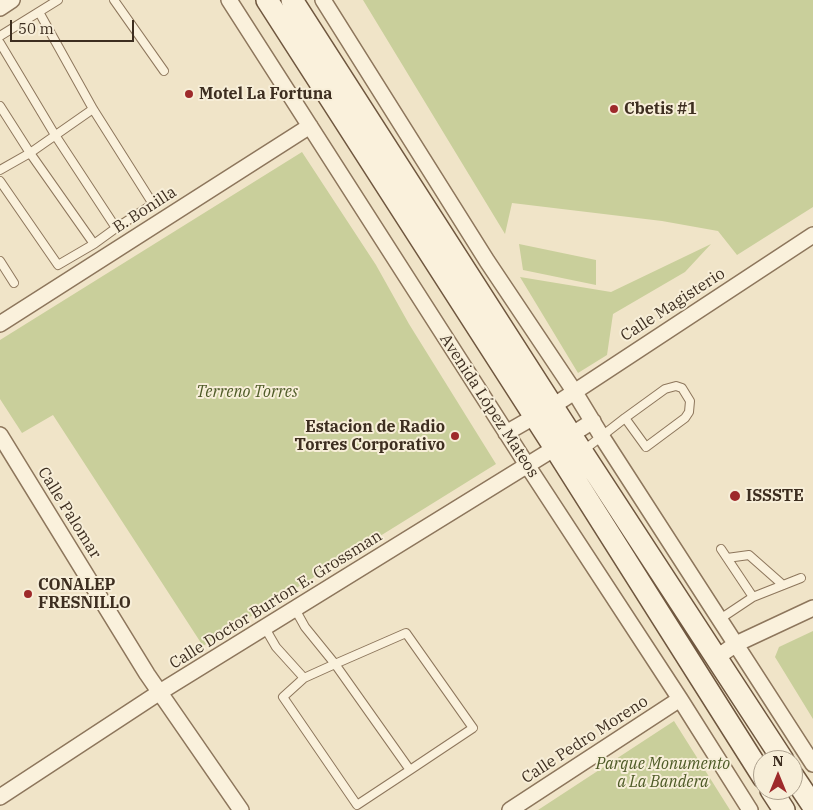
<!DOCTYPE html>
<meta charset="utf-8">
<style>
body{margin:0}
#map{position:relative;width:813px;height:810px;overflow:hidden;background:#f0e4c8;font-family:"IBM Plex Serif",serif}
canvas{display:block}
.north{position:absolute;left:753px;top:750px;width:50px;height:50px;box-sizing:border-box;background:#f7eed8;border:1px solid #ada18e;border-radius:50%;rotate:0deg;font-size:14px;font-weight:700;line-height:20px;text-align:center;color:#3d2e20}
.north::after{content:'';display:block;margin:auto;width:18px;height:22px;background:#9e2a2b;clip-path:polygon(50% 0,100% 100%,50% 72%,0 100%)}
.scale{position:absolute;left:10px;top:20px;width:124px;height:22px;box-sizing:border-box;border:2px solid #3d2e20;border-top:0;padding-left:6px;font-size:15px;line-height:18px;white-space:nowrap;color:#3d2e20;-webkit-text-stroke:4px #f7eed8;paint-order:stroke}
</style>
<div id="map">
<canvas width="813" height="810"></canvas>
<div class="north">N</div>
<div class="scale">50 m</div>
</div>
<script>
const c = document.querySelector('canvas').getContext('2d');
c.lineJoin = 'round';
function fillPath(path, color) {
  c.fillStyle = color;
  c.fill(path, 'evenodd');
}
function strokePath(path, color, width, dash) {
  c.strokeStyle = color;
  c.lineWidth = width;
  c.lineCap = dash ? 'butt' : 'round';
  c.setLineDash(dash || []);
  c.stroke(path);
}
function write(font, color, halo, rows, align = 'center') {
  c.font = font + ' "IBM Plex Serif",serif';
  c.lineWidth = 4;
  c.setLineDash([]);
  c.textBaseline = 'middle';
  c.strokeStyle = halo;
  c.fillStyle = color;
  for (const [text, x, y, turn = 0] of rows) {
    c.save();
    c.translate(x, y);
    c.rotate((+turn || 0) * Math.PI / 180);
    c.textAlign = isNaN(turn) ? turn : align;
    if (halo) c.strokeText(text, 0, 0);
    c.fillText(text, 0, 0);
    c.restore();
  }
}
fillPath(new Path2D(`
 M363,0H813V207L737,255L718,231L662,221L512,203L505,234Z
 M302,152L376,265L409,324L496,464L203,646L53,415L22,433L0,399V340Z
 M519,244L596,260V285L523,270Z
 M711,244L685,272L613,314L607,355L578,373L520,277L611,292Z
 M813,631V719L775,657L779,647Z
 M674,721L730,810H538Z`), '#c9cf9b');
const service = new Path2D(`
 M114,0L164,71
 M0,36L58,0
 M0,43L55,135L116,228L153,204L93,109L39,12
 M0,106L30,153L93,109
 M0,170L30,153L94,244L58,265L0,181
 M94,244L116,228
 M0,261L14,283
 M584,450L625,418L665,389L676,386L682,388L690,401L689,412L685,418L646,447L625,418
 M721,549L753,597
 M727,558L749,555L783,585
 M295,609L305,627L335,664L406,633L473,728L410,770
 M720,619L753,597L801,578
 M265,628L276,647L304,678
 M335,664L410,770L357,805L283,697L304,678Z`);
const minor = new Path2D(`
 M229,0L527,465L680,699L750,810
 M323,0L487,261L574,391L602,437L813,764
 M0,8L12,0
 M0,324L310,126
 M506,433L553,406L813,235
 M0,435L147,674L241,810
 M716,658L736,644L813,608
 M0,797L160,692L555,448L571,435L593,421
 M510,810L680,699`);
const secondary = new Path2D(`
 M267,0L555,448L763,777
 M292,0L571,435L783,760
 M793,776L813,806
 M771,790L784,810`);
strokePath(service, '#8d765c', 10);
strokePath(minor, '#8d765c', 18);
strokePath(secondary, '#6f573f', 24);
strokePath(service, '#faf1dc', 8);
strokePath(minor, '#faf1dc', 15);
strokePath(secondary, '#faf1dc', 21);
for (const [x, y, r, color] of [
 [189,94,5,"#9e2a2b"],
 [614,109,5,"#9e2a2b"],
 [455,436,5,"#9e2a2b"],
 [735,496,6,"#9e2a2b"],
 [28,594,5,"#9e2a2b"]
]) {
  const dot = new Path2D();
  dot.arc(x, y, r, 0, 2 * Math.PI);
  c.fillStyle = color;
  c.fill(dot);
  strokePath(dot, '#f7eed8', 2);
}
write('bold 16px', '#3d2e20', '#f7eed8', [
 ["Motel La Fortuna",199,94],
 ["Cbetis #1",624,109],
 ["Estacion de Radio",445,427,"right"],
 ["Torres Corporativo",445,445,"right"],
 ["ISSSTE",746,496],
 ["CONALEP",38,585],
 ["FRESNILLO",38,603]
], 'left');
write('16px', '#3d2e20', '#f7eed8', [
 ["B. Bonilla",145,210,-33],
 ["Calle Magisterio",673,305,-33],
 ["Avenida López Mateos",489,406,57],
 ["Calle Palomar",69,513,58],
 ["Calle Doctor Burton E. Grossman",276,600,-32],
 ["Calle Pedro Moreno",585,740,-33]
]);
write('italic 16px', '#4d5a26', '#f7eed8', [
 ["Terreno Torres",247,392],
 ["Parque Monumento",663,764],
 ["a La Bandera",663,782]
]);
</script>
